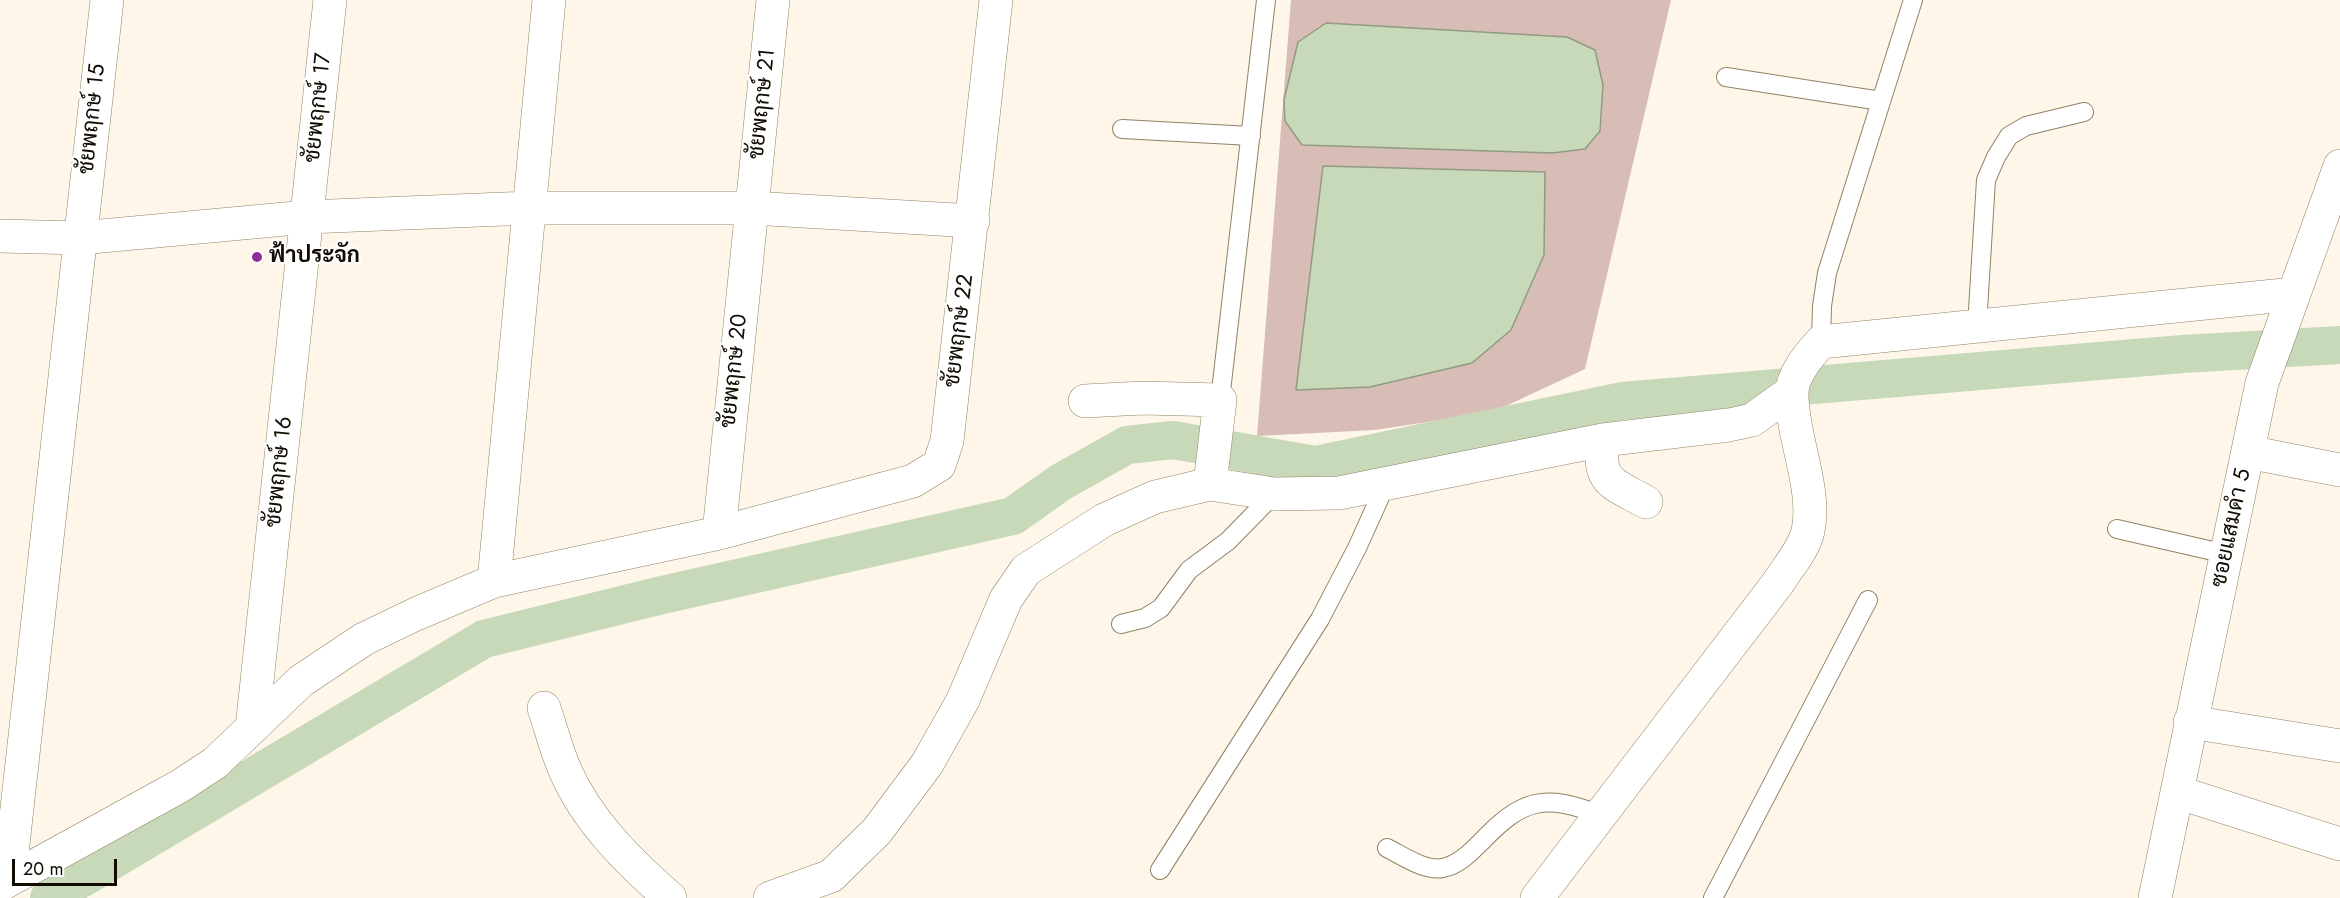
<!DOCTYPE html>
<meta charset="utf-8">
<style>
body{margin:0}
#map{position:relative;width:2340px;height:898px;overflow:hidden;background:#fdf6e9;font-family:Jost,sans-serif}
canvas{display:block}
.scale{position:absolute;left:12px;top:859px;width:105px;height:27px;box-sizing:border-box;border:3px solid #110b02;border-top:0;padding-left:8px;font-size:18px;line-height:21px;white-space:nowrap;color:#110b02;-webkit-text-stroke:4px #fff;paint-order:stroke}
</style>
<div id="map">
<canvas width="2340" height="898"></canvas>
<div class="scale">20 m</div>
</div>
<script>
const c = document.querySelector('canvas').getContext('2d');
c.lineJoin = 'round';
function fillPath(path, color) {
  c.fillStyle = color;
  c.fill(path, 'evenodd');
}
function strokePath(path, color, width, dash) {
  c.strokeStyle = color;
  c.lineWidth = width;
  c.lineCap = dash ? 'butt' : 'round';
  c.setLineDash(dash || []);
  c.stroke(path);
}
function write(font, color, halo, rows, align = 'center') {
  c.font = font + ' Jost,Sarabun,sans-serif';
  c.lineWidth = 4.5;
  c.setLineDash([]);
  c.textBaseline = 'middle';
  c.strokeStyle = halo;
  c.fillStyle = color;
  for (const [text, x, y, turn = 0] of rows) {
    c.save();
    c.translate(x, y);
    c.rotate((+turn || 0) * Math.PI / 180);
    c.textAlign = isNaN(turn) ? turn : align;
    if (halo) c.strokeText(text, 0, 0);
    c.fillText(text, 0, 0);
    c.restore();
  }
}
fillPath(new Path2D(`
 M1291,0H1671L1585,369L1493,412L1375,430L1257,436ZM1603,85L1600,130L1584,149Z`), '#d8bdb6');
const water = new Path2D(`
 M1326,23L1567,37L1595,50L1603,85L1600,131L1585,149L1552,153L1302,145L1285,121L1284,100L1298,42Z
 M1323,166L1545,172L1544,255L1511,330L1472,363L1370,387L1296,390Z`);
fillPath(water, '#c7d9b9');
strokePath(water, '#909b82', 1.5);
strokePath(new Path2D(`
 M49,898L484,639L658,596L1013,516L1061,482L1127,445L1173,440L1315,465L1622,401L2183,354L2340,345`), '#c7d9b9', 38);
const lane = new Path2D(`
 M1726,77L1881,101
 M1122,129L1251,136
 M1977,326L1986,180L1996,157L2009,136L2026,126L2084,112
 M1821,342L1822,306L1827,273L1913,0
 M1220,400L1266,0
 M2117,529L2226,554
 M1121,624L1145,618L1161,608L1189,570L1228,541L1274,494
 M1387,848C1403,856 1424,871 1443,868C1458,865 1470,853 1481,842C1522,799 1544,793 1600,815
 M1160,870L1320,619L1357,548L1385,486
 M1713,898L1868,600`);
const street = new Path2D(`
 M0,236L80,238L307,217L529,208H752L973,221
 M1085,401L1143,398L1220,400L1210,484
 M1603,440C1597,483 1612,483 1646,502
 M2248,452L2340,470
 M719,533L773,0
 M494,581L549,0
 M544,708C551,728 556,750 565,770C587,821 629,862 670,898
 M2190,722L2340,746
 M252,728L330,0
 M2177,792L2340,844
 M9,880L107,0
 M0,885L180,786L215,763L301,681L364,639L416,614L494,581L719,533L913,481L939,465L947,441L996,0
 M770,898L831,876L877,831L927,764L963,700L1006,599L1026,570L1104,520L1155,497L1210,484L1274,494L1339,493L1603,440L1729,425L1752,420L1791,392
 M1537,898L1778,583C1788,567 1804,549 1808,531C1817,488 1791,435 1792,393C1792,375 1809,355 1821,342L2294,294
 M2155,898L2262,383L2340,166`);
strokePath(lane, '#928264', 20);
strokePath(street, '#928264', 34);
strokePath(lane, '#fff', 18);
strokePath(street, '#fff', 33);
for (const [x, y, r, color] of [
 [257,257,6,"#8f2f98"]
]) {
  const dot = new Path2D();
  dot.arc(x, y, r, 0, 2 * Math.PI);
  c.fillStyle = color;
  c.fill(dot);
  strokePath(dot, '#fff', 2);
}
write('22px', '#110b02', '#fff', [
 ["ชัยพฤกษ์ 21",763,104,-84],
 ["ชัยพฤกษ์ 17",319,108,-84],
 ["ชัยพฤกษ์ 15",93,119,-84],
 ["ชัยพฤกษ์ 22",960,331,-83],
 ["ชัยพฤกษ์ 20",735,371,-84],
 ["ชัยพฤกษ์ 16",280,472,-84],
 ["ซอยแสมดำ 5",2232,528,-78]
]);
write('bold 22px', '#110b02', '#fff', [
 ["ฟ้าประจัก",269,257]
], 'left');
</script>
